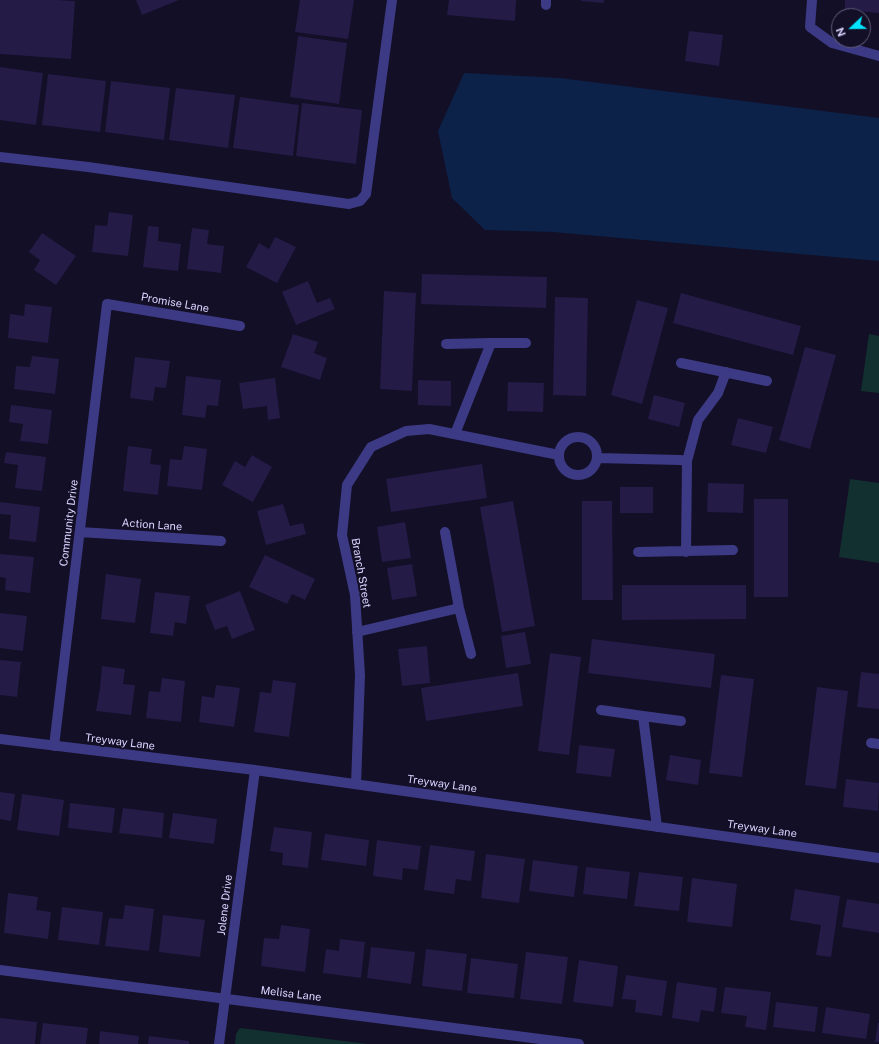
<!DOCTYPE html>
<style>
body{margin:0}
#map{position:relative;width:879px;height:1044px;overflow:hidden;background:#130f26;font-family:"Public Sans",sans-serif}
canvas{display:block}
.north{position:absolute;left:831px;top:8px;width:40px;height:40px;box-sizing:border-box;background:#130f26;border:1px solid #625e7d;border-radius:50%;rotate:248deg;font-size:11px;font-weight:700;line-height:16px;text-align:center;color:#d9d4ff}
.north::after{content:'';display:block;margin:auto;width:14px;height:18px;background:#00e5ff;clip-path:polygon(50% 0,100% 100%,50% 72%,0 100%)}
</style>
<div id="map">
<canvas width="879" height="1044"></canvas>
<div class="north">N</div>
</div>
<script>
const c = document.querySelector('canvas').getContext('2d');
c.lineJoin = 'round';
function fillPath(path, color) {
  c.fillStyle = color;
  c.fill(path, 'evenodd');
}
function strokePath(path, color, width, dash) {
  c.strokeStyle = color;
  c.lineWidth = width;
  c.lineCap = dash ? 'butt' : 'round';
  c.setLineDash(dash || []);
  c.stroke(path);
}
function write(font, color, halo, rows, align = 'center') {
  c.font = font + ' "Public Sans",sans-serif';
  c.lineWidth = 4;
  c.setLineDash([]);
  c.textBaseline = 'middle';
  c.strokeStyle = halo;
  c.fillStyle = color;
  for (const [text, x, y, turn = 0] of rows) {
    c.save();
    c.translate(x, y);
    c.rotate((+turn || 0) * Math.PI / 180);
    c.textAlign = isNaN(turn) ? turn : align;
    if (halo) c.strokeText(text, 0, 0);
    c.fillText(text, 0, 0);
    c.restore();
  }
}
fillPath(new Path2D(`
 M869,334L879,336V393L861,391Z
 M850,479L879,483V563L839,557Z
 M240,1028L368,1044H235L236,1034Z`), '#12302f');
fillPath(new Path2D(`
 M464,73L560,78L879,118V261L553,232L485,230L452,198L438,131Z`), '#0c2248');
fillPath(new Path2D(`
 M0,0H57L75,1L71,59L0,54Z
 M136,0H179L142,15Z
 M300,0H354L348,39L295,32Z
 M449,0H516L515,21L447,15Z
 M581,0H604V3L581,1Z
 M845,0H879V13L845,10Z
 M689,31L723,35L719,66L685,61Z
 M298,36L347,43L339,104L290,97Z
 M0,67L43,73L36,125L0,120Z
 M48,74L106,81L100,132L42,125Z
 M111,81L170,88L164,140L105,132Z
 M176,88L235,95L228,148L169,140Z
 M240,97L299,105L293,156L233,148Z
 M302,103L362,110L356,164L296,156Z
 M109,212L133,215L128,256L92,252L95,225L107,226Z
 M148,226L159,227L158,241L181,244L178,271L143,267Z
 M192,228L209,230L207,244L224,246L221,273L187,269Z
 M42,233L76,256L56,285L34,270L40,260L29,252Z
 M275,237L296,247L277,283L246,267L259,243L269,249Z
 M422,274L547,277L546,308L421,304Z
 M308,281L317,303L330,298L335,309L296,325L282,292Z
 M384,291L416,293L412,391L380,389Z
 M681,293L801,326L793,355L673,323Z
 M555,297L588,298L586,396L553,395Z
 M637,300L668,308L642,404L611,395Z
 M25,304L52,307L48,343L8,338L10,314L24,316Z
 M293,334L318,342L314,353L327,358L320,380L281,367Z
 M805,347L836,355L810,449L779,440Z
 M32,356L59,359L55,394L14,389L16,366L30,367Z
 M135,357L170,361L166,388L155,387L153,401L130,398Z
 M186,376L221,380L218,406L207,405L205,418L182,415Z
 M275,378L280,418L268,420L267,406L243,409L239,383Z
 M418,380L451,381V406L418,405Z
 M508,382L544,383L543,412L507,411Z
 M654,395L685,403L679,427L648,419Z
 M11,405L52,410L48,444L20,441L23,424L9,422Z
 M738,418L773,427L766,453L731,445Z
 M128,446L152,449L150,464L161,465L158,495L123,491Z
 M184,446L207,449L202,490L167,486L170,459L182,460Z
 M6,452L46,457L42,491L15,488L18,465L4,463Z
 M252,455L272,467L253,502L222,485L235,461L245,467Z
 M482,464L487,498L391,512L386,479Z
 M708,483L744,484L743,513L707,512Z
 M620,487H653V513H620Z
 M754,499H788V597H754Z
 M513,501L535,626L502,632L480,507Z
 M582,501H612L613,600H582Z
 M0,502L40,507L36,542L9,539L11,515L0,514Z
 M283,504L290,526L303,523L306,534L266,545L257,511Z
 M405,522L411,558L382,562L377,527Z
 M0,554L34,557L30,593L5,590L6,578L0,577Z
 M265,555L315,579L305,600L292,594L287,604L249,587Z
 M412,564L417,596L392,600L387,568Z
 M106,574L141,579L135,623L101,619Z
 M622,585H746V619L622,620Z
 M240,591L255,630L232,639L227,626L215,630L205,605Z
 M155,592L190,596L186,624L175,622L173,636L150,633Z
 M0,613L27,616L23,651L0,648Z
 M525,632L531,664L506,668L501,636Z
 M592,639L715,654L711,688L588,673Z
 M427,646L430,683L402,686L398,649Z
 M550,653L581,657L569,755L538,751Z
 M0,660L21,662L17,697L0,695Z
 M102,666L125,669L123,684L135,685L131,715L96,711L100,688Z
 M861,672L879,674V709L857,707Z
 M518,673L523,706L426,721L421,688Z
 M721,675L754,679L742,777L709,773Z
 M162,678L185,681L181,722L146,718L149,691L160,692Z
 M273,680L296,683L289,737L254,732L260,692L271,693Z
 M216,685L240,688L234,727L199,722L202,696L214,698Z
 M817,687L848,691L836,789L805,785Z
 M579,745L615,749L611,777L576,773Z
 M670,755L701,760L698,785L666,780Z
 M846,779L879,783L878,811L843,807Z
 M0,792L15,794L11,821L0,819Z
 M22,794L64,800L59,836L17,830Z
 M70,803L115,808L112,833L68,828Z
 M123,808L164,813L162,838L119,833Z
 M173,813L217,819L214,844L169,838Z
 M274,827L312,832L308,868L282,865L283,853L270,851Z
 M325,834L369,840L366,866L321,860Z
 M377,840L421,846L418,870L403,868L402,880L373,876Z
 M430,845L475,851L471,881L456,879L454,894L424,890Z
 M486,854L525,859L519,903L481,898Z
 M533,860L578,866L574,897L529,891Z
 M586,867L630,872L627,899L583,894Z
 M639,872L683,877L679,911L634,906Z
 M692,878L737,884L732,927L687,922Z
 M795,889L840,896L831,957L816,955L821,925L790,920Z
 M8,893L38,897L36,910L51,912L48,939L4,933Z
 M847,899L879,904V933L842,927Z
 M125,905L154,909L149,951L105,946L109,918L123,919Z
 M62,907L103,912L99,945L58,940Z
 M163,915L205,920L200,957L159,952Z
 M281,925L310,929L305,972L261,966L264,938L279,939Z
 M340,939L365,942L361,978L323,973L326,949L339,951Z
 M371,947L415,952L411,984L367,978Z
 M426,949L467,954L462,991L422,986Z
 M526,952L568,957L562,1004L520,999Z
 M471,958L518,964L514,998L467,993Z
 M579,960L618,966L613,1007L573,1002Z
 M626,975L667,981L662,1016L635,1012L636,1000L622,999Z
 M677,982L717,988L714,1012L701,1010L699,1022L672,1018Z
 M725,987L771,992L766,1030L745,1027L747,1016L721,1013Z
 M776,1002L818,1007L815,1032L773,1027Z
 M826,1007L870,1014L866,1039L822,1033Z
 M0,1018L37,1022L35,1044H0Z
 M43,1023L88,1028L86,1044H40Z
 M878,1023H879V1042H875Z
 M100,1031L139,1036L138,1044H99Z
 M149,1036L189,1041V1044H148Z`), '#241b47');
strokePath(new Path2D(`
 M812,0L810,27L832,43L879,56
 M546,5V0
 M0,157L88,167L349,204L360,201L366,194L392,0
 M491,343H526
 M446,344L491,343L455,434
 M681,363L767,381
 M559 456a19 19 0 1 1 38 0a19 19 0 1 1-38 0Z
 M597,458L680,460L687,461
 M80,532L221,541
 M445,532L459,608L471,654
 M638,552L733,550
 M686,552L687,461L698,420L718,393L726,372
 M357,632L459,608
 M601,710L643,716L657,827
 M643,716L681,721
 M0,739L255,770L879,858
 M871,743L879,744
 M54,746L107,304L240,326
 M356,784L360,675L355,595L342,535L347,485L371,447L406,431L429,429L559,455
 M0,970L579,1044
 M219,1044L255,770`), '#3d3a85', 10);
write('11px', '#d9d4ff', '#130f26', [
 ["Promise Lane",175,303,10],
 ["Community Drive",69,523,-83],
 ["Action Lane",152,525,4],
 ["Branch Street",361,573,80],
 ["Treyway Lane",120,742,7],
 ["Treyway Lane",442,784,8],
 ["Treyway Lane",762,829,8],
 ["Jolene Drive",225,905,-83],
 ["Melisa Lane",291,994,7]
]);
</script>
